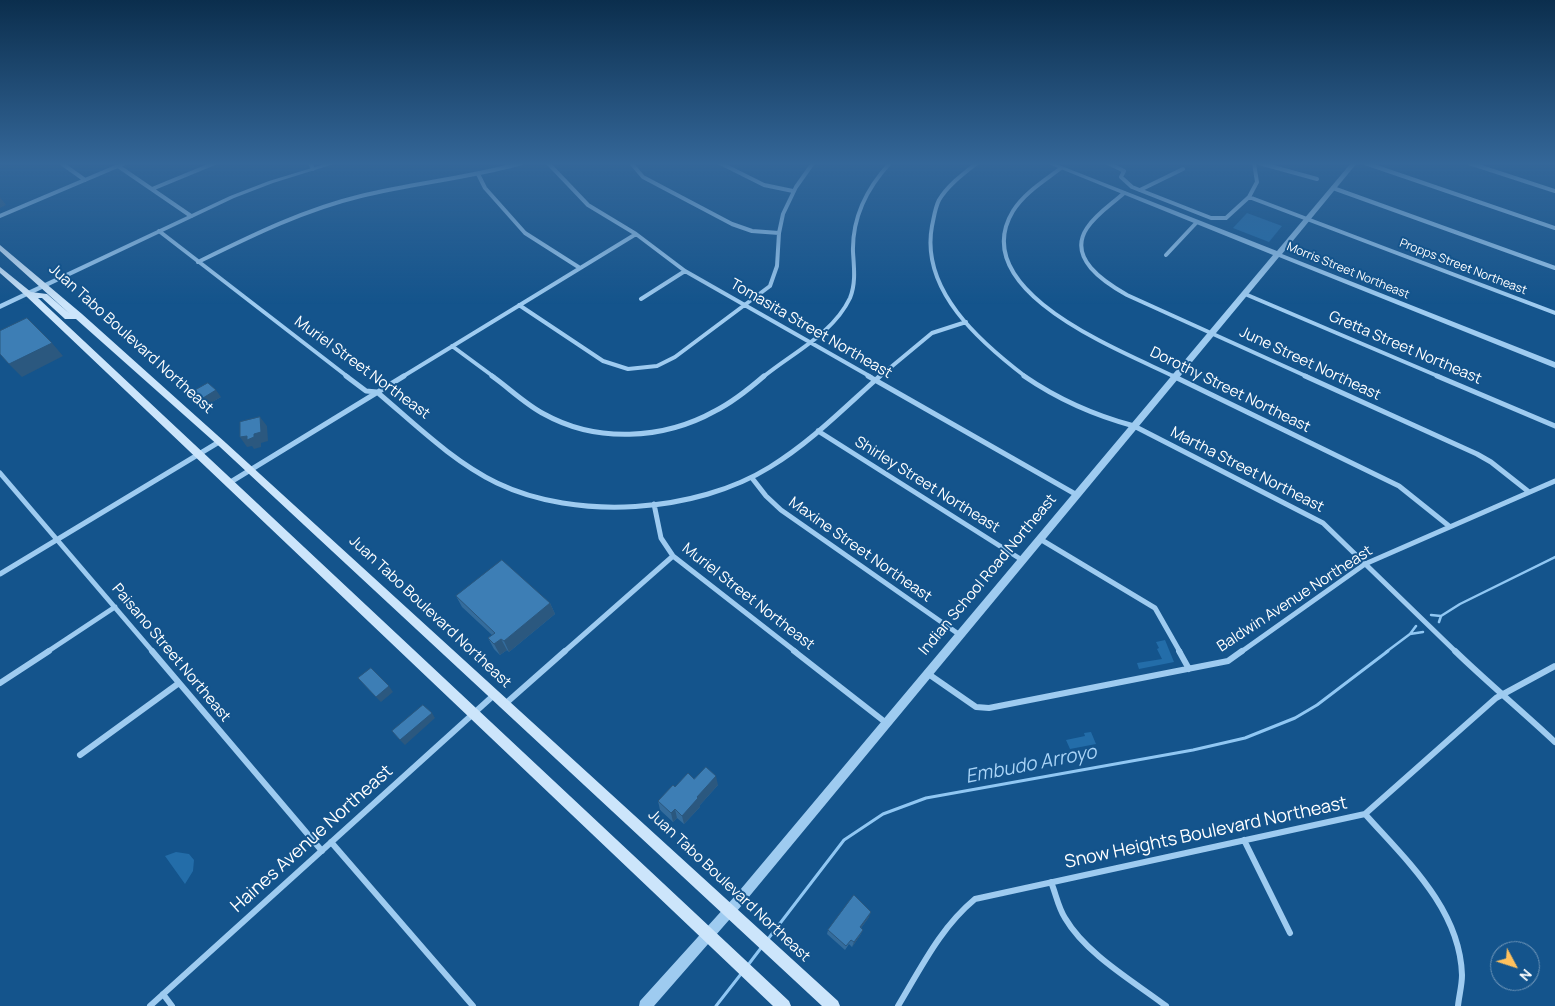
<!DOCTYPE html>
<style>
body{margin:0}
#map{position:relative;width:1555px;height:1006px;overflow:hidden;background:#14548c;font-family:Manrope,sans-serif}
canvas{display:block}
.north{position:absolute;left:1490px;top:941px;width:50px;height:50px;box-sizing:border-box;background:#14548c;border:1px solid #7298ba;border-radius:50%;rotate:130deg;font-size:14px;font-weight:700;line-height:20px;text-align:center;color:#fff}
.north::after{content:'';display:block;margin:auto;width:18px;height:22px;background:#ffc15d;clip-path:polygon(50% 0,100% 100%,50% 72%,0 100%)}
</style>
<div id="map">
<canvas width="1555" height="1006"></canvas>
<div class="north">N</div>
</div>
<script>
const c = document.querySelector('canvas').getContext('2d');
c.lineJoin = 'round';
function fillPath(path, color) {
  c.fillStyle = color;
  c.fill(path, 'evenodd');
}
function strokePath(path, color, width, dash) {
  c.strokeStyle = color;
  c.lineWidth = width;
  c.lineCap = dash ? 'butt' : 'round';
  c.setLineDash(dash || []);
  c.stroke(path);
}
function write(font, color, halo, rows, align = 'center') {
  c.font = font + ' Manrope,sans-serif';
  c.lineWidth = 4;
  c.setLineDash([]);
  c.textBaseline = 'middle';
  c.strokeStyle = halo;
  c.fillStyle = color;
  for (const [text, x, y, turn = 0] of rows) {
    c.save();
    c.translate(x, y);
    c.rotate((+turn || 0) * Math.PI / 180);
    c.textAlign = isNaN(turn) ? turn : align;
    if (halo) c.strokeText(text, 0, 0);
    c.fillText(text, 0, 0);
    c.restore();
  }
}
fillPath(new Path2D(`
 M1247,213L1282,226L1269,242L1233,228Z
 M1165,640L1174,662L1139,669L1137,663L1162,659L1157,649L1159,648L1156,642Z
 M1091,732L1096,744L1070,749L1066,740L1085,736L1084,733Z
 M176,852L189,854L194,860L193,871L185,884L165,856Z`), '#236da9');
strokePath(new Path2D(`
 M1431,615L1441,616L1460,604L1555,557
 M1439,622L1441,616
 M1410,634L1423,632
 M1386,652L1410,634L1416,626`), '#90c7f3', 2.5);
strokePath(new Path2D(`
 M768,939L844,840L883,814L926,798L1193,750L1245,738L1295,718L1317,705L1388,651
 M748,965L761,948
 M716,1006L741,974`), '#90c7f3', 3);
strokePath(new Path2D(`
 M61,163L85,180
 M310,163L313,169
 M548,163L588,205L636,234L685,271L871,377
 M631,163L643,177L732,224L752,231L779,233
 M720,163L764,185L793,191
 M977,163C963,174 948,185 939,200C935,208 934,217 932,226C920,290 980,342 1026,377
 M1108,163L1124,171L1121,177L1132,187L1211,218H1226L1249,197
 M1254,163L1257,182L1249,197L1555,313
 M1259,163L1317,179
 M1365,163L1555,228
 M1469,163L1555,191
 M118,166L191,216
 M1061,168C1044,181 1024,193 1013,211C964,292 1125,352 1175,377
 M478,174L485,188L525,233L580,268
 M1333,188L1555,268
 M152,189L215,163
 M1140,190L1183,169
 M1124,193C1112,204 1096,214 1087,228C1067,258 1104,282 1127,295L1308,377
 M0,216L125,163
 M159,231L348,377
 M1166,255L1197,222
 M198,262C251,236 303,210 361,196C414,183 469,178 522,163
 M1245,294L1440,377
 M641,299L685,271
 M519,305L603,361L628,369L657,366L675,357L770,286L777,266L779,233L783,214L796,187L813,163
 M452,346L494,377
 M402,377L636,234
 M763,377C792,353 833,334 850,298C856,283 854,268 853,252C852,217 867,188 890,163
 M879,377L932,333L966,322`), '#9ecbf0', 4);
strokePath(new Path2D(`
 M346,376L366,391L377,392C415,424 452,461 497,483C576,521 696,513 770,467C811,442 845,407 880,376
 M492,376C509,388 525,404 544,414C596,443 663,440 715,411C733,402 749,389 764,376
 M868,376L1077,495
 M1024,376C1059,400 1093,415 1134,426L1323,523L1456,652
 M1173,376L1399,486L1449,526
 M1305,376L1477,454L1491,462L1529,492
 M1437,376L1555,426
 M818,431L1022,560
 M0,473L153,652
 M752,478L766,496L781,510L960,635
 M229,483L404,376
 M654,504L661,538L673,556L796,652
 M1040,539L1155,608L1180,652
 M0,574L219,442
 M47,652L115,607
 M564,652L673,556
 M1241,652L1365,564L1555,481`), '#9ecbf0', 5);
strokePath(new Path2D(`
 M152,651L322,851
 M794,651L885,722
 M1179,651L1189,669
 M1455,651C1487,682 1522,711 1555,742
 M927,673L976,707L989,708L1228,661L1242,651
 M0,683L49,651
 M505,704L565,651
 M80,755L179,683
 M1365,814C1406,860 1460,909 1462,975C1462,985 1459,996 1458,1006
 M1244,840L1290,933
 M331,842L473,1006
 M1051,882C1056,894 1058,907 1065,918C1086,954 1133,981 1166,1006
 M163,994L172,1006
 M150,1006L494,695
 M898,1006C921,968 940,928 975,899L1365,814L1496,698L1555,666`), '#9ecbf0', 6);
fillPath(new Path2D(`
 M328,163H337L273,183L234,198L0,309V304L230,196L269,181Z
 M1046,163H1054L1277,251L1351,163H1357L1282,254L1555,362V368L1279,257L743,904L654,1006H639L640,1001L735,896L1273,255Z`), '#9ecbf0');
fillPath(new Path2D(`
 M0,245L82,314L226,443L838,1001L840,1006H822L220,447L76,319H65L42,298H38L789,1001L791,1006H773L26,296L0,273V267L31,292L47,294L70,314L0,251Z`), '#cce5fb');
fillPath(new Path2D(`
 M190,393L221,397L203,407L195,400Z
 M456,596L550,603L555,614L509,652L507,650L500,655L494,649L488,638L492,635L462,607Z
 M694,779L718,785L700,805V807L684,824L677,818L673,822L660,810L658,801L675,787Z
 M869,917L861,928V934L852,947L849,944L845,950L827,934L828,930Z`), '#346c9c');
fillPath(new Path2D(`
 M0,197L6,205L0,208Z
 M52,343L63,356L22,377L9,364Z
 M216,390L221,397L203,407L198,401Z
 M260,417L267,426L268,441L261,443V447L254,449L252,446L247,447L240,437L254,434Z
 M550,603L555,614L509,652L504,641Z
 M501,639L507,650L500,655L494,644Z
 M389,686L393,692L381,702L376,697Z
 M432,713L435,718L405,745L400,740Z
 M716,776L718,785L700,805V807L684,824L682,816L697,797Z
 M675,809L677,818L673,822L671,813Z
 M871,912L869,917L858,932L860,927Z
 M863,930L861,934L852,947L854,942Z`), '#2b587f');
const building = new Path2D(`
 M27,318L52,343L9,364L0,354V331Z
 M208,383L216,390L198,401L190,393Z
 M260,417L261,432L254,434V437L247,440V436L240,437V422Z
 M502,560L550,603L504,641L501,639L494,644L488,638L495,633L456,596Z
 M371,668L389,686L376,697L358,678Z
 M423,705L432,713L400,740L392,731Z
 M706,767L716,776L697,797L698,798L682,816L675,809L671,813L658,801L673,785L675,787L688,773L694,779Z
 M854,895L871,912L860,927L863,930L854,942L851,940L846,946L828,930Z`);
fillPath(building, '#3d7eb5');
strokePath(building, '#2b587f', 1);
const sky = c.createLinearGradient(0, 0, 0, 304);
sky.addColorStop(0, '#0b2e4d');
sky.addColorStop(0.54, '#346799');
sky.addColorStop(1, '#34679900');
c.fillStyle = sky;
c.fillRect(0, 0, 1555, 304);
write('12px', '#fff', '#14548c', [
 ["Propps Street Northeast",1463,267,21],
 ["Morris Street Northeast",1348,271,22]
]);
write('15px', '#fff', '#14548c', [
 ["Tomasita Street Northeast",811,329,30],
 ["Juan Tabo Boulevard Northeast",131,339,42],
 ["Gretta Street Northeast",1405,348,23],
 ["June Street Northeast",1310,364,25],
 ["Muriel Street Northeast",362,368,36],
 ["Dorothy Street Northeast",1230,390,26],
 ["Martha Street Northeast",1247,470,27],
 ["Shirley Street Northeast",927,485,32],
 ["Maxine Street Northeast",860,550,35],
 ["Indian School Road Northeast",988,575,-50],
 ["Muriel Street Northeast",748,597,38],
 ["Baldwin Avenue Northeast",1295,599,-33],
 ["Juan Tabo Boulevard Northeast",430,612,43],
 ["Paisano Street Northeast",171,653,50],
 ["Juan Tabo Boulevard Northeast",729,886,43]
]);
write('18px', '#fff', '#14548c', [
 ["Snow Heights Boulevard Northeast",1206,833,-12],
 ["Haines Avenue Northeast",312,839,-42]
]);
write('italic 19px', '#a9d4f7', '#14548c', [
 ["Embudo Arroyo",1031,765,-11]
]);
</script>
